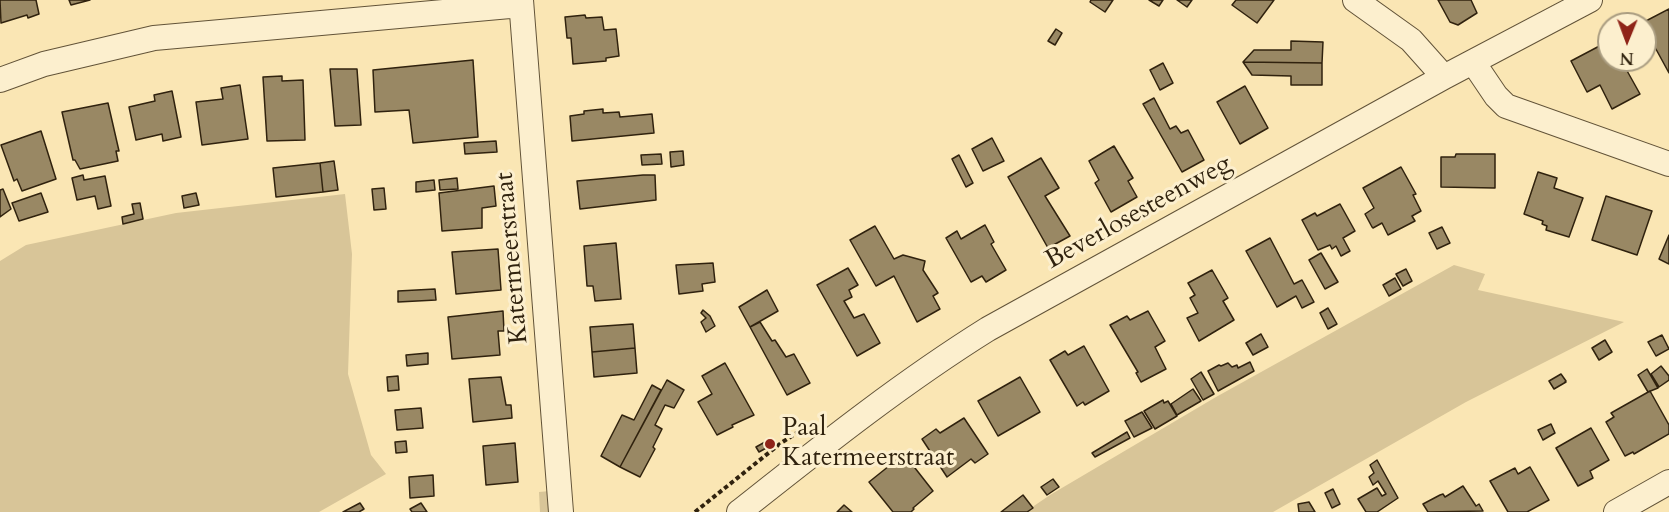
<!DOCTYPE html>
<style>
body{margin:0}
#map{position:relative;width:1669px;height:512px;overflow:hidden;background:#fae6b4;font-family:Cardo,serif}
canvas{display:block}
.north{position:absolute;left:1597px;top:12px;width:60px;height:60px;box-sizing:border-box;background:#fcefce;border:2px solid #aa9d81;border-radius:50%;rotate:181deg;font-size:16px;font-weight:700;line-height:24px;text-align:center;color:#30220e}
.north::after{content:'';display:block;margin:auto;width:21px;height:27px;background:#8f2418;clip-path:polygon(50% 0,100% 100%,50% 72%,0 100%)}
</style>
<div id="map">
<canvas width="1669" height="512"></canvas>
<div class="north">N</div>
</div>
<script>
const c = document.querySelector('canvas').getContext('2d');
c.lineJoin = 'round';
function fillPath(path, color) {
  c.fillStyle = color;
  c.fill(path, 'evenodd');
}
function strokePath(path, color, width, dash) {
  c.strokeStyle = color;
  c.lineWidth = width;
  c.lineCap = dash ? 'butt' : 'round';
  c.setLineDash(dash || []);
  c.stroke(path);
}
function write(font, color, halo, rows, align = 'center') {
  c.font = font + ' Cardo,serif';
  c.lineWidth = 6;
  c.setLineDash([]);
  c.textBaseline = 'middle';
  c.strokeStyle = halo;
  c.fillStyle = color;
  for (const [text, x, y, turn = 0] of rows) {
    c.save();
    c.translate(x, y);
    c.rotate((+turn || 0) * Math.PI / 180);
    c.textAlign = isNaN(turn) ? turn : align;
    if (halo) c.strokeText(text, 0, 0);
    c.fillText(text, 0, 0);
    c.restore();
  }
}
fillPath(new Path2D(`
 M345,194L352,254L348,374L371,455L386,474L319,512H0V261L26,245L176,213Z
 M1454,265L1485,274L1478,290L1624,322L1466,402L1273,512H1025L1050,495L1216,397Z
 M550,491L549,512H540L539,492Z`), '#d8c598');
const building = new Path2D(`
 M0,0H36L39,14L28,18L27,15L1,23Z
 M69,0H90L71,5Z
 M1091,0H1113L1105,12L1090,2Z
 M1149,0H1163L1159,6Z
 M1177,0H1192L1187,7Z
 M1236,0H1274L1257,23L1232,5Z
 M1438,0H1471L1477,13L1458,25L1450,22Z
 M1669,9V73L1645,29V24L1642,23Z
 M585,15L586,18L602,17L604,30L616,29L619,56L606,58V61L573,64L571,38H567L565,17Z
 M1056,29L1062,33L1055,45L1048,41Z
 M1291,41L1323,42L1322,63L1243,62L1254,50H1291Z
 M1607,42L1609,46V60H1621L1640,94L1612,109L1600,85L1587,92L1571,61Z
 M473,60L478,137L413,143L409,110L375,112L373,70Z
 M1243,62L1322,63V85H1291V76L1252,75Z
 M1163,63L1173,83L1160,90L1150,70Z
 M330,69H357L361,125L335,126Z
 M282,76V81L303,80L305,140L267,141L263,77Z
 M240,85L248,139L202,145L196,102L223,99L221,88Z
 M1245,86L1268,128L1240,144L1217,102Z
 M172,91L181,137L163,141L162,134L136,140L129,107L155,101L154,95Z
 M1154,98L1170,129L1176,126L1181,133L1188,130L1204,160L1182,172L1143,104Z
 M108,103L119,151H116L118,161L80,169L75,160H73L62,112Z
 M603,109V113L619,112L620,117L652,114L654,133L572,141L570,116L584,114V111Z
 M41,131L56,179L22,191L17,179L14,181L1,145Z
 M992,138L1004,161L983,171L972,149Z
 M496,141L497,152L465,154L464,143Z
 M1114,146L1133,178L1128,181L1137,197L1111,212L1095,183L1099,180L1089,161Z
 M683,151L684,165L671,167L670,152Z
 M661,154L662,164L642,165L641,155Z
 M1456,154H1495V188L1441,187V157H1455Z
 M959,155L973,183L966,187L952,159Z
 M1041,158L1059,188L1045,196L1070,236L1048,248L1008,177Z
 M334,161L338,190L323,192L320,163Z
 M320,163L323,192L276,197L273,168Z
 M1401,167L1416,194L1413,195L1421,211L1412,216L1415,221L1388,235L1382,223L1373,228L1372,227L1365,214L1374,208L1363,188Z
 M1538,172L1557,178L1554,188L1583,198L1569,237L1546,230L1547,226L1542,224L1543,221L1524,214Z
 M83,175L84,180L105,176L111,206L98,209L95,196L77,200L72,178Z
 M643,175H655L656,200L580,209L577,181Z
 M457,178L458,189L440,190L439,180Z
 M434,180L435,190L416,192V182Z
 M494,186L496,206L482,208V228L442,231L439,193Z
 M384,188L386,209L374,210L372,189Z
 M3,189L11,209L0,217V190Z
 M41,193L48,212L19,221L12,203Z
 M196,193L199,205L184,208L182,196Z
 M1606,196L1652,211L1637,255L1592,240Z
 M140,203L143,219L123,224L122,217L134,214L132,204Z
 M1340,204L1355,231L1343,238L1350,251L1341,256L1336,246L1332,249L1330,245L1318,250L1302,220L1315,213L1317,216Z
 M985,225L994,242L991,244L1006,270L986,282L982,276L971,282L946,238L957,231L961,239Z
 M875,226L894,259L903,255L925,261L923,270L938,293L933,296L940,309L917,322L894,276L876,286L850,240Z
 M1442,227L1450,243L1437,249L1429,233Z
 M1669,235V264L1659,259Z
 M1270,238L1294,284L1302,280L1314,302L1302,308L1296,296L1277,307L1246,251Z
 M616,243L621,299L595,301L593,286H587L584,246Z
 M498,249L501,290L456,294L452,252Z
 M1321,253L1338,282L1325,289L1309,260Z
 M713,263L715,282L702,284L703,291L679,294L676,265Z
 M848,268L858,285L849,290L852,297L844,301L854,318L864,314L880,343L857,356L817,285Z
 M1406,269L1412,281L1403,286L1396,274Z
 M1212,270L1228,298L1223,301L1234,320L1199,341L1187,318L1198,313L1190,298L1195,295L1188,283Z
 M1395,278L1401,289L1389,296L1383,285Z
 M435,289L436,300L398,302V291Z
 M767,290L778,311L750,327L739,307Z
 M1328,308L1337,324L1328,329L1320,313Z
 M703,310L710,316L715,326L706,332L701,322L706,318L701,313Z
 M503,311L504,331H498L500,355L452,359L448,317Z
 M1148,311L1165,341L1155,347L1166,369L1141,382L1136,373L1138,372L1110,325L1127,316L1130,320Z
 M760,322L772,341L775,340L786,357L794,354L810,383L787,395L750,327Z
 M633,324L635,348L592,352L590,327Z
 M1261,334L1268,347L1253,355L1246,343Z
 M1662,335L1669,349L1656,356L1648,342Z
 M1605,340L1612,352L1599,360L1592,348Z
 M1084,346L1109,391L1085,405L1083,402L1077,406L1050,360L1065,351L1068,355Z
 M635,348L637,373L594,377L592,352Z
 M428,353V364L407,366L406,355Z
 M1250,362L1254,371L1218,391L1208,371L1219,365L1221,366L1228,363L1232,367L1237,365L1238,368Z
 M725,363L754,415L732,425L733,427L717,435L698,402L712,394L702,376Z
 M1661,366L1669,376V380L1659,387L1651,374Z
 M1647,369L1658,388L1648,392L1638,375Z
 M1201,372L1214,394L1203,400L1191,379Z
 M1561,374L1566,381L1564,383L1566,382L1554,389L1549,381Z
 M398,376L399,390L388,391L387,377Z
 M501,377L506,405H511L512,418L473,422L469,379Z
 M1020,377L1040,412L998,436L978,401Z
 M667,380L684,390L674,408L665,405L655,425L662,429L653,447L655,449L640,477L620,467Z
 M652,385L661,390L620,467L601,456L622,415L634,420Z
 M1193,389L1201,401L1177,415L1171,404Z
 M1650,391L1669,425V434L1634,454L1633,452L1625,456L1606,422L1614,417L1611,413Z
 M1163,400L1164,403L1168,401L1177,416L1155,429L1144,411Z
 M421,408L423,428L397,430L395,410Z
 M1142,412L1152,428L1134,437L1125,421Z
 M964,418L988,454L975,463L971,459L947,477L922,439L936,429L940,433Z
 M1551,424L1555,433L1543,440L1538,430Z
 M1591,428L1609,460L1590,471L1593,478L1578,486L1556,448Z
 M1127,432L1130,438L1095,457L1092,453Z
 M406,441L407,452L396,453L395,442Z
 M765,442L768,447L759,452L756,447Z
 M515,443L518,482L486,485L483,446Z
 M904,454L933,491L913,508L914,509L911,512H893L869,482Z
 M1377,460L1398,498L1377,512H1366L1358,499L1377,488L1382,496L1386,494L1378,481L1373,485L1369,477L1374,473L1370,465Z
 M1530,467L1549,500L1527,512H1508L1490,481L1515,468L1518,474Z
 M433,475L434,496L410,498L409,477Z
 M1053,479L1059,487L1047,495L1041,487Z
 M1463,486L1476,506L1479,504L1483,511L1428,512L1423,504L1440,495L1443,494L1445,497Z
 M1333,489L1340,504L1332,508L1325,493Z
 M1023,495L1033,508L1027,512H1001Z
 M1309,502L1315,512H1299L1298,504Z
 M360,503L364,509L359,512H343Z
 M421,503L427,512H412L410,509Z
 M844,505L852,512H837Z`);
fillPath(building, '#998864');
strokePath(building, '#30220e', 1.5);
const minor = new Path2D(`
 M521,0L561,512
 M1355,0L1411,40L1444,77
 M1473,62L1496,96L1506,106L1669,164
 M0,80L44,64L154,38L521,5
 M739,512C820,448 900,384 988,329L1444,77L1590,0
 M1616,512L1669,482`);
strokePath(minor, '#625338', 26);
strokePath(new Path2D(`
 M695,512L781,443L809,425`), '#30220e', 4, [4.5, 3]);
strokePath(minor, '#fcefce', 24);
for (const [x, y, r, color] of [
 [770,444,6,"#8f2418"]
]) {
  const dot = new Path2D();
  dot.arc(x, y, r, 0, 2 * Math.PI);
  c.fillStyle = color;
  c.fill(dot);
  strokePath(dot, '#fcefce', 2);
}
write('26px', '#30220e', '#fcefce', [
 ["Beverlosesteenweg",1139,213,-29],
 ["Katermeerstraat",513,258,-95]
]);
write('26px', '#30220e', '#fcefce', [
 ["Paal",782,429],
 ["Katermeerstraat",782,459]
], 'left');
</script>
